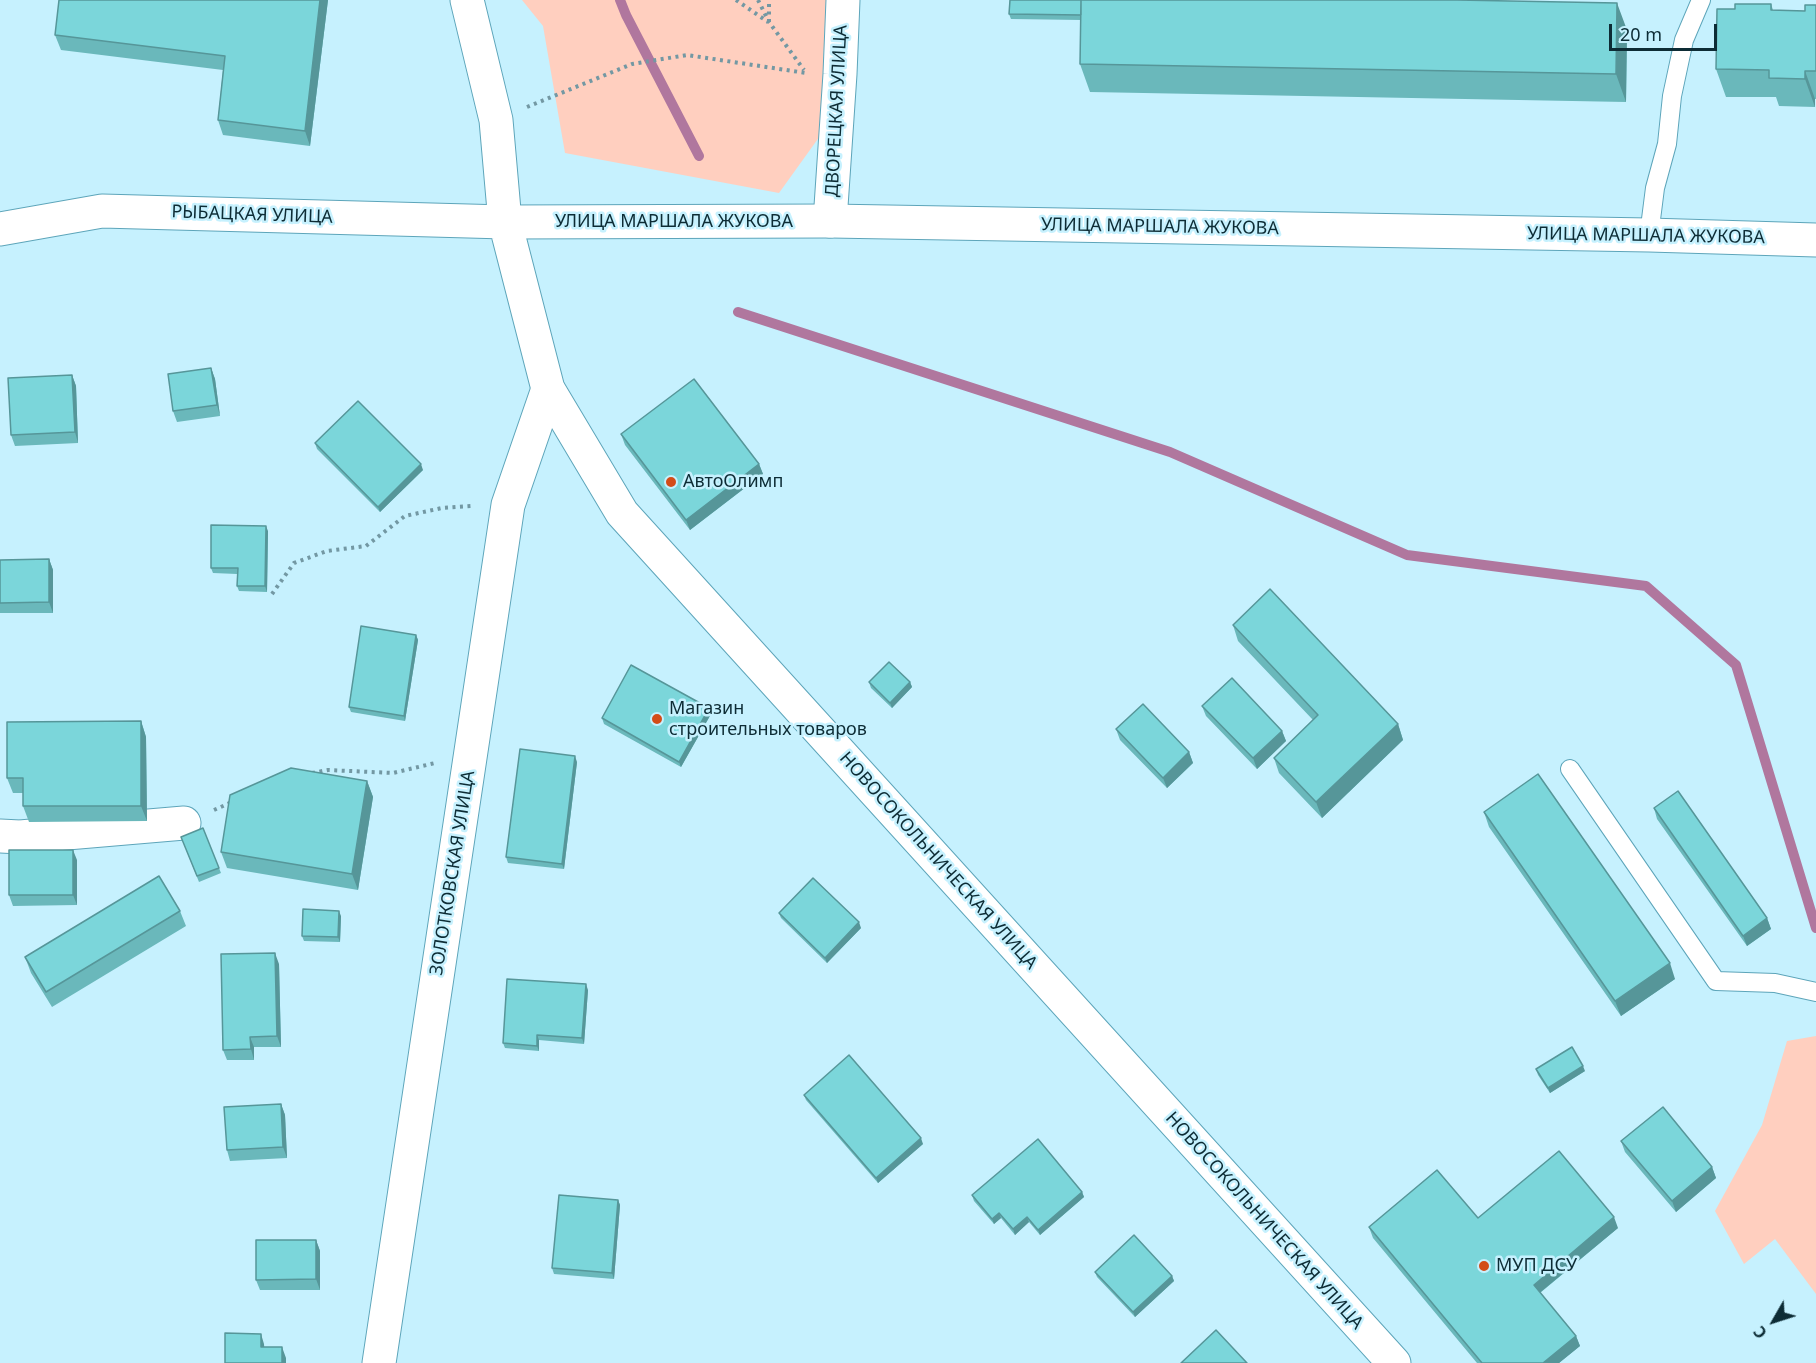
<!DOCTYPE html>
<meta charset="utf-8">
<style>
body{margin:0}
#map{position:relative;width:1816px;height:1363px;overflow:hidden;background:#c6f1fe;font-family:"Noto Sans",sans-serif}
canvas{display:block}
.north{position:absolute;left:1744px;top:1291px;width:60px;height:60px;-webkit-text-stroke:4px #c6f1fe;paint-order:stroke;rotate:231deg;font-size:16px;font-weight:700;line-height:24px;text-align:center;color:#0d2c35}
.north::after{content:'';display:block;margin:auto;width:21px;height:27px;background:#0d2c35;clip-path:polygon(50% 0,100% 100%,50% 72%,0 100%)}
.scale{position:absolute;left:1609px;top:24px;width:108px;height:27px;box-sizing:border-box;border:3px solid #0d2c35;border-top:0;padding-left:8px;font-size:18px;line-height:21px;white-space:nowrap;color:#0d2c35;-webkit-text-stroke:4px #c6f1fe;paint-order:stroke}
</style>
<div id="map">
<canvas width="1816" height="1363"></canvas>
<div class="north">С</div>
<div class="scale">20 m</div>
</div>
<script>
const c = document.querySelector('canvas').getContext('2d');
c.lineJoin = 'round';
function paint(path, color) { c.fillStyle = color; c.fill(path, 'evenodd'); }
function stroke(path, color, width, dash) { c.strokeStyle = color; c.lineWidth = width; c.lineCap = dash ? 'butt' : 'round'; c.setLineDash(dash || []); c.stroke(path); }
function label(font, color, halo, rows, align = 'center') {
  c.font = font + ' "Noto Sans",sans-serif'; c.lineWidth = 5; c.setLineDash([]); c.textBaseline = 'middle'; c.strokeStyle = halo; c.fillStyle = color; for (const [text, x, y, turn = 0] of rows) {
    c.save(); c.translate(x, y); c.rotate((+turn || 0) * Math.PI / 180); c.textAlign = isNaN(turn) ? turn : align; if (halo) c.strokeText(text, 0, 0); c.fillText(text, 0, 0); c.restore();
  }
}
paint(new Path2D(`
 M 522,0 L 826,0 L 820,136 L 779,193 L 565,153 L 543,26 Z
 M 1816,1036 L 1816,1294 L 1775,1239 L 1744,1264 L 1715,1211 L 1762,1125 L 1787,1041 Z`), '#ffcfbf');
stroke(new Path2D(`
 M 620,0 L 626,15 L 699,156
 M 738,312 L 1170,452 L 1407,555 L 1646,586 L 1736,665 L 1816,928`), '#b0779e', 10);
const service = new Path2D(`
 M 1649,235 L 1655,188 L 1667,144 L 1672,96 L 1684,40 L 1701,0
 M 1570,769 L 1716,981 L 1775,983 L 1816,992`);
const minor = new Path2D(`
 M 830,221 L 840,74 L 843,0
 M 0,836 L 20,837 L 184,823
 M 379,1363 L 508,505 L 548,389`);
const tertiary = new Path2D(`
 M 467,0 L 496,120 L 505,222 L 830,221 L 1649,235 L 1816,240`);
const secondary = new Path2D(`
 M 0,229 L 102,211 L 505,222 L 548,389 L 622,513 L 1394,1363`);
stroke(service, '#5da5ba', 20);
stroke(minor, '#5da5ba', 35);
stroke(tertiary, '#5da5ba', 35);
stroke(secondary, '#5da5ba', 35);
stroke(new Path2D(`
 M 736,0 L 768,22
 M 758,0 L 769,22 L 804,70
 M 769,22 L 769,0
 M 527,107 L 632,64 L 687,55 L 806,73
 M 272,594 L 294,563 L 327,551 L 366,546 L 405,516 L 442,508 L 472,506
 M 312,773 L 328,770 L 393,773 L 435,763
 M 214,810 L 232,802`), '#7398a3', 4, [3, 4.5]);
stroke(service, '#fff', 18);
stroke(minor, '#fff', 33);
stroke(tertiary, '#fff', 33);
stroke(secondary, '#fff', 33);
paint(new Path2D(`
 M 328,0 L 310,146 L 223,135 L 218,120 L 223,70 L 61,50 L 55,35 Z
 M 1010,0 L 1627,30 L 1626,102 L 1090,92 L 1080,64 L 1081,20 L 1011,19 L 1009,14 Z
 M 1771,4 L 1773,10 L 1805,11 L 1816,5 L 1816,99 L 1815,99 L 1815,107 L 1779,106 L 1776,97 L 1726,97 L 1716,69 L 1735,9 Z
 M 211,368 L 215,379 L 220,416 L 177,422 L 173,411 Z
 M 72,375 L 76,386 L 78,443 L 15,446 L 11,435 Z
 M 621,434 L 759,464 L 763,474 L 690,530 L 625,445 Z
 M 315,443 L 423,470 L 380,512 L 317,449 Z
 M 268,531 L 267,592 L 239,591 L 237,586 L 237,574 L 213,573 L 211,568 Z
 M 49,559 L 53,570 L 53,613 L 0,613 L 0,560 Z
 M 1233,625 L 1398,724 L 1403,740 L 1322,818 L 1279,773 L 1274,758 L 1313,720 L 1238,641 Z
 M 416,635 L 418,640 L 405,721 L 351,712 L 349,707 Z
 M 869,682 L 910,682 L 912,687 L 892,708 L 871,688 Z
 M 1202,706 L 1282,731 L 1286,741 L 1257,769 L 1206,716 Z
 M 709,708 L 711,714 L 681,767 L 604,724 L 602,718 Z
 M 141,721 L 146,737 L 147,821 L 29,822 L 23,806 L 23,793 L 13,793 L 7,778 Z
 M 1116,729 L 1189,752 L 1193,763 L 1167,788 L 1120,740 Z
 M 577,762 L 564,869 L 508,863 L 506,857 Z
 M 367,781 L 373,797 L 358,890 L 227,868 L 221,852 Z
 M 1654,808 L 1767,918 L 1771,929 L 1747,946 L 1657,819 Z
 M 1484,812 L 1675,979 L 1621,1016 L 1489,827 Z
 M 203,828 L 221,873 L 199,882 L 181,837 Z
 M 77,860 L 77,905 L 13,906 L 9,895 Z
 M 180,911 L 186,926 L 52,1007 L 31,973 L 25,957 Z
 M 779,913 L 861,928 L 827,963 L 781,918 Z
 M 341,916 L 340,942 L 304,941 L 302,936 Z
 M 279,964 L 281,1047 L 254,1047 L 254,1060 L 227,1060 L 223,1050 Z
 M 588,990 L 584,1044 L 539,1040 L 539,1051 L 505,1048 L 503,1043 Z
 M 1536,1069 L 1585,1071 L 1550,1093 L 1538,1075 Z
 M 804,1095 L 923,1144 L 878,1183 L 806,1100 Z
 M 281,1104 L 285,1115 L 287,1158 L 230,1161 L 227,1150 Z
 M 1621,1141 L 1712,1167 L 1716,1178 L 1676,1212 L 1625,1152 Z
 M 1082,1192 L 1084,1197 L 1040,1235 L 1029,1222 L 1015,1235 L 1001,1218 L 994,1224 L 974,1201 L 972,1195 Z
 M 618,1200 L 620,1205 L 614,1279 L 554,1274 L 552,1268 Z
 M 1369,1227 L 1618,1228 L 1540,1293 L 1576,1336 L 1580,1346 L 1559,1363 L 1477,1363 L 1373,1238 Z
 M 316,1240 L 320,1251 L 320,1290 L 260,1290 L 256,1280 Z
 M 1095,1272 L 1172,1276 L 1174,1281 L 1135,1317 L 1097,1277 Z`), '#6ab8bb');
paint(new Path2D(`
 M 320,0 L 328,0 L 310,146 L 305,131 Z
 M 1617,3 L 1627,30 L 1626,102 L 1616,74 Z
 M 1805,71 L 1815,99 L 1815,107 L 1805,79 Z
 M 211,368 L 215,379 L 220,416 L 217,405 Z
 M 72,375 L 76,386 L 78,443 L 75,432 Z
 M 421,464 L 423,470 L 380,512 L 378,507 Z
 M 759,464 L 763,474 L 690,530 L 686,520 Z
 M 266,526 L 268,531 L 267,592 L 265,586 Z
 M 49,559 L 53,570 L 53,613 L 49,602 Z
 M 416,635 L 418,640 L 405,721 L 404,716 Z
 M 910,682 L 912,687 L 892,708 L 890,703 Z
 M 709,708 L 711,714 L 681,767 L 679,762 Z
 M 141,721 L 146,737 L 147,821 L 141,806 Z
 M 1398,724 L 1403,740 L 1322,818 L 1316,802 Z
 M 1282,731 L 1286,741 L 1257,769 L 1253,758 Z
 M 1189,752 L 1193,763 L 1167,788 L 1163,778 Z
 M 575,756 L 577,762 L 564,869 L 562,864 Z
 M 367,781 L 373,797 L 358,890 L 352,874 Z
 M 73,850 L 77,860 L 77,905 L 73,895 Z
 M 339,911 L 341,916 L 340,942 L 338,937 Z
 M 1767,918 L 1771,929 L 1747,946 L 1743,936 Z
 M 859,922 L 861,928 L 827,963 L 825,958 Z
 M 275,953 L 279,964 L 281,1047 L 277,1036 Z
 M 1670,963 L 1675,979 L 1621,1016 L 1615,1001 Z
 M 586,984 L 588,990 L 584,1044 L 582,1038 Z
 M 537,1035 L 539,1040 L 539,1051 L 537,1046 Z
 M 250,1037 L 254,1047 L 254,1060 L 251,1049 Z
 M 1583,1066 L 1585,1071 L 1550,1093 L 1548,1088 Z
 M 281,1104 L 285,1115 L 287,1158 L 283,1147 Z
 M 921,1138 L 923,1144 L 878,1183 L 876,1178 Z
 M 1712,1167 L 1716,1178 L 1676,1212 L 1672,1201 Z
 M 1082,1192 L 1084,1197 L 1040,1235 L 1038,1230 Z
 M 618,1200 L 620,1205 L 614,1279 L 612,1273 Z
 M 999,1213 L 1001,1218 L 994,1224 L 992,1219 Z
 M 1027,1217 L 1029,1222 L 1015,1235 L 1013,1229 Z
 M 1614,1217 L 1618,1228 L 1537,1295 L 1534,1285 Z
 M 316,1240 L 320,1251 L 320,1290 L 316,1279 Z
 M 1172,1276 L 1174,1281 L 1135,1317 L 1133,1312 Z
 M 261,1334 L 264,1344 L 265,1358 L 261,1347 Z
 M 1576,1336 L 1580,1346 L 1559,1363 L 1543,1363 Z
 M 282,1347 L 286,1358 L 286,1363 L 282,1363 Z`), '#569699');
const building = new Path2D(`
 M 59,0 L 320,0 L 305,131 L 218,120 L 225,56 L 55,35 Z
 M 1010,0 L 1081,0 L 1081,15 L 1009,14 Z
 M 1081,0 L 1457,0 L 1617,3 L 1616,74 L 1080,64 Z
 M 1735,4 L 1771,4 L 1771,10 L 1805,11 L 1805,5 L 1816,5 L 1816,71 L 1805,71 L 1805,79 L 1769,78 L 1769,70 L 1716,69 L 1717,9 L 1735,9 Z
 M 211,368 L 217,405 L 173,411 L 168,374 Z
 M 72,375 L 75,432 L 11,435 L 8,378 Z
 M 694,379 L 759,464 L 686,520 L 621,434 Z
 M 358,401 L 421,464 L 378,507 L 315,443 Z
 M 211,525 L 266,526 L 265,586 L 237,586 L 238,568 L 211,568 Z
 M 49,559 L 49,602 L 0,603 L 0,560 Z
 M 1270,589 L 1398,724 L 1316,802 L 1274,758 L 1318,715 L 1233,625 Z
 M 361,626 L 416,635 L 404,716 L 349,707 Z
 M 889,662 L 910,682 L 890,703 L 869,682 Z
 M 631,665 L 709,708 L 679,762 L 602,718 Z
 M 1232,678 L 1282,731 L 1253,758 L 1202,706 Z
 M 1143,704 L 1189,752 L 1163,778 L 1116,729 Z
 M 141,721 L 141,806 L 23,806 L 23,778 L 7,778 L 7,722 Z
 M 520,749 L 575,756 L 562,864 L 506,857 Z
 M 291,768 L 367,781 L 352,874 L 221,852 L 230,795 Z
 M 1538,774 L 1670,963 L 1615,1001 L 1484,812 Z
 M 1678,791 L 1767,918 L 1743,936 L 1654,808 Z
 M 203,828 L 219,868 L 197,876 L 181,837 Z
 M 9,850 L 73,850 L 73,895 L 9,895 Z
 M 159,876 L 180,911 L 46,992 L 25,957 Z
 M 813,878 L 859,922 L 825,958 L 779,913 Z
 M 303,909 L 339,911 L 338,937 L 302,936 Z
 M 275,953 L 277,1036 L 250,1037 L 251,1049 L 223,1050 L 221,954 Z
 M 507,979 L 586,984 L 582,1038 L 537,1035 L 537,1046 L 503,1043 Z
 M 1572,1047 L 1583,1066 L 1548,1088 L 1536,1069 Z
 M 849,1055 L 921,1138 L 876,1178 L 804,1095 Z
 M 281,1104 L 283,1147 L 227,1150 L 224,1107 Z
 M 1663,1107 L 1712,1167 L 1672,1201 L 1621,1141 Z
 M 1038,1139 L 1082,1192 L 1038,1230 L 1027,1217 L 1013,1229 L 999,1213 L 992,1219 L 972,1195 Z
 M 1559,1151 L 1614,1217 L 1534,1285 L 1576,1336 L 1543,1363 L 1482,1363 L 1369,1227 L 1437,1170 L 1478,1218 Z
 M 559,1195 L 618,1200 L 612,1273 L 552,1268 Z
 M 1134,1235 L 1172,1276 L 1133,1312 L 1095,1272 Z
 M 256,1240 L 316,1240 L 316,1279 L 256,1280 Z
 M 1216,1330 L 1247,1363 L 1181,1363 Z
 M 225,1333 L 261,1334 L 261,1347 L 282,1347 L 282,1363 L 225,1363 Z`);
paint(building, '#7bd6da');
stroke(building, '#569699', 1.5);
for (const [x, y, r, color] of [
 [671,482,6,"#d34c18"],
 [657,719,6,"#d34c18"],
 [1484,1266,6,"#d34c18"]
]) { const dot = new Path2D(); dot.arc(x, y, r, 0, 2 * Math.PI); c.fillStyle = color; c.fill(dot); stroke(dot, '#c6f1fe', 2); }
label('18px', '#0d2c35', '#c6f1fe', [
 ["ДВОРЕЦКАЯ УЛИЦА",837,111,-87],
 ["РЫБАЦКАЯ УЛИЦА",252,215,2],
 ["УЛИЦА МАРШАЛА ЖУКОВА",674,222],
 ["УЛИЦА МАРШАЛА ЖУКОВА",1160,227,1],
 ["УЛИЦА МАРШАЛА ЖУКОВА",1646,236,1],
 ["НОВОСОКОЛЬНИЧЕСКАЯ УЛИЦА",938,861,48],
 ["ЗОЛОТКОВСКАЯ УЛИЦА",453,873,-81],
 ["НОВОСОКОЛЬНИЧЕСКАЯ УЛИЦА",1264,1221,48]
]);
label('18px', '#0d2c35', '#c6f1fe', [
 ["АвтоОлимп",683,482],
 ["Магазин",669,709],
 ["строительных товаров",669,730],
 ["МУП ДСУ",1496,1266]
], 'left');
</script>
